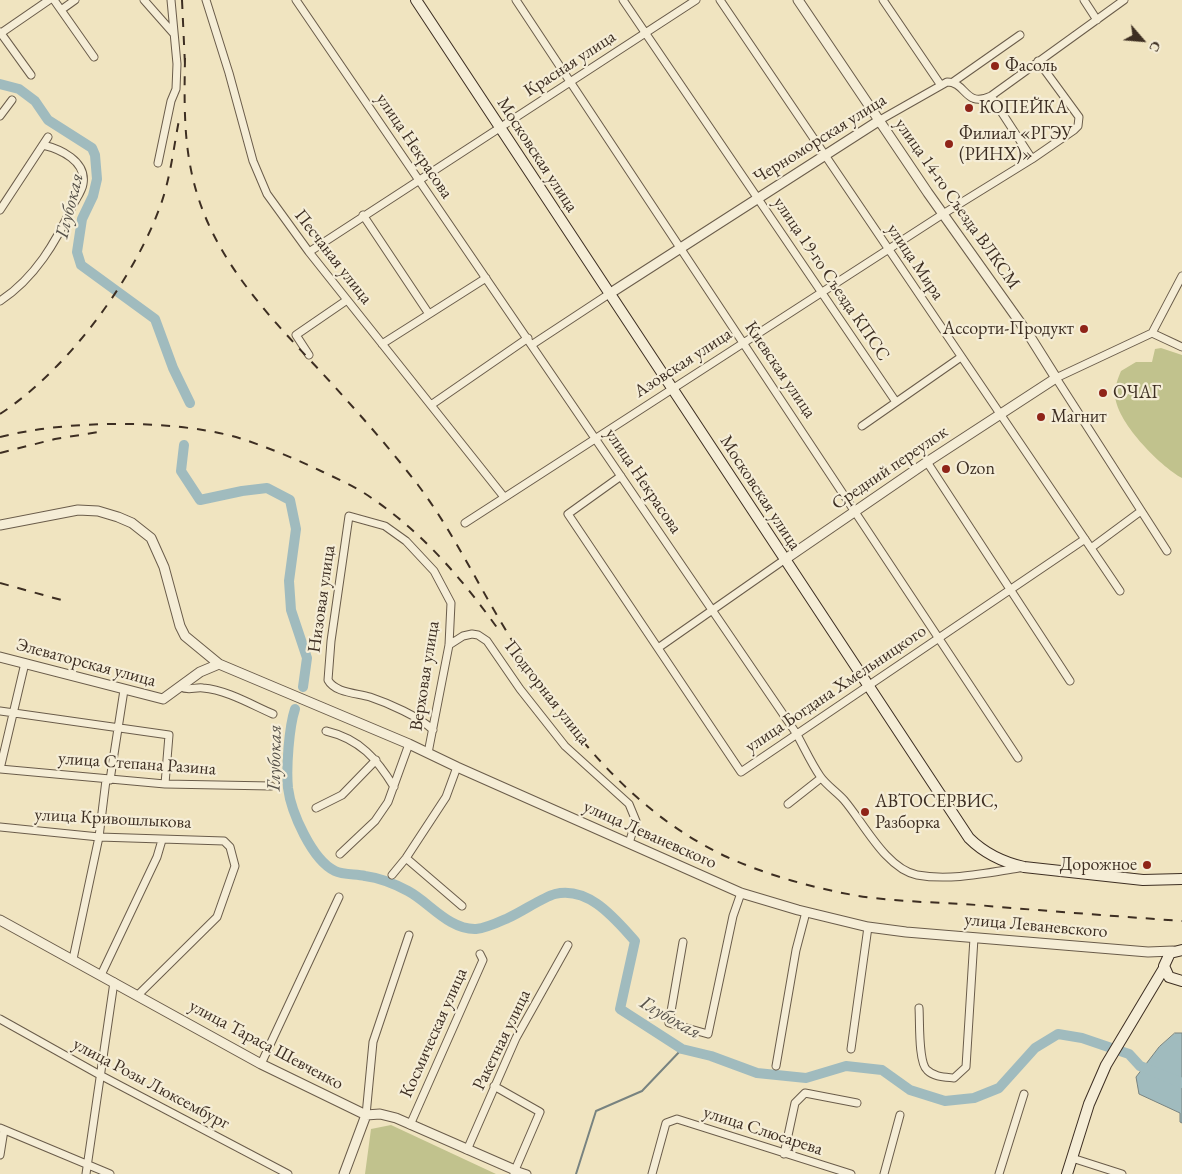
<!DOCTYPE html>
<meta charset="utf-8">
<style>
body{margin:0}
#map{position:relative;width:1182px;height:1174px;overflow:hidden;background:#f0e4c0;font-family:"EB Garamond",serif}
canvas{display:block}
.north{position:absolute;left:1117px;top:15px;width:50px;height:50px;-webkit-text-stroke:4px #f5edd6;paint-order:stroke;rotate:117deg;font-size:14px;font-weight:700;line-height:20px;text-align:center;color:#3d2e22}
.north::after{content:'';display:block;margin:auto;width:18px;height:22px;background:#3d2e22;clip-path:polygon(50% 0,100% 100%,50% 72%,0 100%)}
</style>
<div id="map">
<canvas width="1182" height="1174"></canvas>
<div class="north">С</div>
</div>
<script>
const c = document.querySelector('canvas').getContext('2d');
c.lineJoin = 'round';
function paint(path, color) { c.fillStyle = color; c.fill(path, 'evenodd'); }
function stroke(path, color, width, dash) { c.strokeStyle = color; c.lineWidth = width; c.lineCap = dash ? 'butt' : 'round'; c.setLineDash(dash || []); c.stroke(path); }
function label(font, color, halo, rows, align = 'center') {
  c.font = font + ' "EB Garamond",serif'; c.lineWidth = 4.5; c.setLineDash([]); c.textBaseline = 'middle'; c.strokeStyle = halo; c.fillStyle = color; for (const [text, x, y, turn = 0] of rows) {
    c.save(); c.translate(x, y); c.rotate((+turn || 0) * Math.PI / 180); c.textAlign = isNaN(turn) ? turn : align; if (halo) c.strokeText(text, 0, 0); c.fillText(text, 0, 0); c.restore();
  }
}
paint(new Path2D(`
 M 1161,348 L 1182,355 L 1182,478 C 1160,466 1115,421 1115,394 C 1115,386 1118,378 1121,371 L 1136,362 L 1152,362 L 1155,349 Z
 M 391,1125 L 496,1174 L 365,1174 L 371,1129 Z`), '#c1c28d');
const water = new Path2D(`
 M 1175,1033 L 1182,1033 L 1182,1123 L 1180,1122 L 1180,1113 L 1139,1094 L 1136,1077 L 1159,1047 Z`);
paint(water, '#a0bbbe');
stroke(water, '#788380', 1);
stroke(new Path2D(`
 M 576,1174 L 596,1111 L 642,1091 L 682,1049`), '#788380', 2);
stroke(new Path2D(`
 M 0,84 L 19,89 L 35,101 L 48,120 L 92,148 L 95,155 L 97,179 L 93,196 L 82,219 L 77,252 L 81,265 L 155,319 L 173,368 L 190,403
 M 184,445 L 181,471 L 200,500 L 242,491 L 267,488 L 290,500 L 296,529 L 289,581 L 291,610 L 307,658 L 303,687
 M 295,709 C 289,727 286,768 288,788 C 291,812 312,860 335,871 C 343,875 356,874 365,876 C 380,878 395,884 408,891 C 429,902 449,930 476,929 C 487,928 499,922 508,918 C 522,912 543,897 555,894 C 589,886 615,919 635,941 L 620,1009 L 682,1049 L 711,1056 L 757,1073 L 806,1078 L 846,1066 L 882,1070 L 910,1090 L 945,1101 L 974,1098 L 999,1088 L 1035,1048 L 1058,1034 L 1082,1038 L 1129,1054 L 1140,1066 L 1182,1083`), '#a0bbbe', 10);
const minor = new Path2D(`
 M 54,0 L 94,57
 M 144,0 L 174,34
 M 206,0 L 229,73 L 253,161 L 267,194 L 309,252 L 504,497
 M 296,0 L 796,733 C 804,747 811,763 820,776 C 826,785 837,792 844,800 C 863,822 886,869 917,875 C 950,881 986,873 1019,868
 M 516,0 L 1018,758
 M 623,0 L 896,402
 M 720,0 L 1120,591
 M 883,0 L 940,84
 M 1084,0 L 1097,20
 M 61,10 L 75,0
 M 0,32 L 31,75
 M 1,33 L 49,0
 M 953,82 L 1020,35
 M 991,96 L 1032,159
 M 0,116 L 12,100
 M 880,120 L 947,82 C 967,82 964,108 991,96 L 1124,0
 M 158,163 L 171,101 L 176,89 L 177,64 L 171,0
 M 0,210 L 48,137
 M 363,215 L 429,314
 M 309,252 L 696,0
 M 0,301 C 35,278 56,242 73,205 C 76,199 82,191 83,184 C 87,161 60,149 43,145
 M 1152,333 L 1056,378 L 1167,551
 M 1152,333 L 1182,276
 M 1152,333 L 1182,347
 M 382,344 L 486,278
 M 533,344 L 609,294
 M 309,355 L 296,335 L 347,300
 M 431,405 L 528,338
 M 862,426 L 961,357
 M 927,462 L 1070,681
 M 621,476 L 568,514 L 741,772 L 1085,539
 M 465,523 L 943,214 L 1032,159 L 1074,130 L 1078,126 L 1079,117 L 1038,61
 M 1091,548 L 1141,511
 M 449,645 L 463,636 L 472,634 L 478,635 L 487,641 L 520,689 L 565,746 L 629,804 L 636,821 L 629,843
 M 658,648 L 784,560
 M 181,687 C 188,691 195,687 203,688 C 227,690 252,705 273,714
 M 0,711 L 169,735 L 165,784
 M 326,731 C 360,739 377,759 394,787
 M 428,753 L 449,645 L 451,603 L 434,571 L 406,541 L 385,526 L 349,516 L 331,641 L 328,680 C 335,693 357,693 370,697 C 388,703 420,717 433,730
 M 0,769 L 165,784 L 271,786
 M 0,769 L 25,663
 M 110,780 L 124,690
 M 788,804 L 821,778
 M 316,808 L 342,795 L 376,760
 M 0,827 L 99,837 L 224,841 L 230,847 L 235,866 L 217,917 L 138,995
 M 340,854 L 375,821 L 388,802 L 409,744
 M 406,858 L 462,906
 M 392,875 L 406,858 L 446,797 L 457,767
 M 683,942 L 669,1023 L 708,1034 L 733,916 L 741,893
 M 73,959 L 99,837 L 106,780
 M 101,975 L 157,857 L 162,840
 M 919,1008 C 920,1021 918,1062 927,1070 C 934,1077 945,1077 954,1078 L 966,1067 L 974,938
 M 0,1019 L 100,1075 L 288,1174
 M 851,1049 L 868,927
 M 261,1064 L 339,897
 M 776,1066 L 796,950 L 806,912
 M 494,1086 L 540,1112 L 515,1170 L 527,1174
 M 366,1115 L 373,1042 L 409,935
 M 410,1125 L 483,960 L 480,954
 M 0,1128 L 110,1174
 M 467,1150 L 516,1038 L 568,945
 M 784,1154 L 795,1103 L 805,1093 L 857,1103
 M 0,1155 L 4,1130
 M 1072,1158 L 1122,1174
 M 86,1174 L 114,982
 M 652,1174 L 666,1123 L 677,1119 L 851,1174
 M 884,1174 L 900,1115
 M 999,1174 L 1024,1094`);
const tertiary = new Path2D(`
 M 609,294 L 880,120
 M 0,525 L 78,510 L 98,511 L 118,517 L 132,523 L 151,538 L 164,567 L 180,626 L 185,636 L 219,664 L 409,744 L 457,767 L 741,893 L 798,910 L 868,927 L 906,932 L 1148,952 L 1173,951
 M 784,560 L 927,462 L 1056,378 L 1029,335 L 928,193 L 798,0
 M 0,657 L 163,699 L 200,672 L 219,664
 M 0,920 L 261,1064 L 366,1115 L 380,1114 L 396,1118 L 515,1170 L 515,1174
 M 344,1174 L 366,1115`);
const secondary = new Path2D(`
 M 416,0 L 969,838 C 985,854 1002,862 1024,867 L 1143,880 L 1182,879
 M 1182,950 L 1170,953 L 1164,966 L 1169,977 L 1182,981
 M 1067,1174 L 1089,1104 L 1106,1065 L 1164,968`);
stroke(minor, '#6a5c4a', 9);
stroke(tertiary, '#6a5c4a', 11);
stroke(secondary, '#3d2e22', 12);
stroke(minor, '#f5edd6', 7);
stroke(tertiary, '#f5edd6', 9);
stroke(secondary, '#f5edd6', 10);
stroke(new Path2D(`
 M 182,0 L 185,65
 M 185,58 C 184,117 183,167 208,223 C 234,281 280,328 323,374 C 356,410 388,446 418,485 C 445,521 465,559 487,598 C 545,700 617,806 727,857 C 767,875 810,887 853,895 C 893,902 936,902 977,905 C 1046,911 1114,916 1182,921
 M 0,414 C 67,370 134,280 161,204 C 171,176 174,144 180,115
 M 0,437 C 67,420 170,419 236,437 C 265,446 296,459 323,472 C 340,480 358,488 373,499 C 424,534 463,580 498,629
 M 0,453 L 55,439 L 105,431
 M 0,583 L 65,601`), '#3d2e22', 2, [9, 9]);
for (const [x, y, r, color] of [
 [995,66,5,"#8f2418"],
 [969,108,5,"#8f2418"],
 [949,144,5,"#8f2418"],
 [1084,329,5,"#8f2418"],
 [1103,393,5,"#8f2418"],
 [1041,417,5,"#8f2418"],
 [946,469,5,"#8f2418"],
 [865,812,5,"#8f2418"],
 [1147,865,5,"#8f2418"]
]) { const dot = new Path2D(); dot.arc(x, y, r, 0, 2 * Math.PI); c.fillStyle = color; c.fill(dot); stroke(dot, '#f5edd6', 2); }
label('18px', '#3d2e22', '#f5edd6', [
 ["Красная улица",570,64,-33],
 ["Черноморская улица",820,139,-32],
 ["улица Некрасова",414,146,56],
 ["Московская улица",537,155,57],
 ["улица 14-го Съезда ВЛКСМ",957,204,55],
 ["Песчаная улица",333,257,52],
 ["улица Мира",915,262,56],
 ["улица 19-го Съезда КПСС",831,279,56],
 ["Азовская улица",683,363,-33],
 ["Киевская улица",780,370,56],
 ["Средний переулок",890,468,-34],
 ["улица Некрасова",643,481,56],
 ["Московская улица",760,493,57],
 ["Низовая улица",322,599,-82],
 ["Элеваторская улица",86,663,15],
 ["Верховая улица",425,676,-81],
 ["улица Богдана Хмельницкого",836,689,-34],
 ["Подгорная улица",547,693,52],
 ["улица Степана Разина",137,764,4],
 ["улица Кривошлыкова",113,819,3],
 ["улица Леваневского",650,835,24],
 ["улица Леваневского",1036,926,5],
 ["Космическая улица",434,1033,-66],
 ["Ракетная улица",502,1040,-64],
 ["улица Тараса Шевченко",266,1045,28],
 ["улица Розы Люксембург",151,1084,28],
 ["улица Слюсарева",763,1131,18]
]);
label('18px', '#3d2e22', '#f5edd6', [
 ["Фасоль",1005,66],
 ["КОПЕЙКА",979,108],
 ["Филиал «РГЭУ",959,134],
 ["(РИНХ)»",959,155],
 ["Ассорти-Продукт",1074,329,"right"],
 ["ОЧАГ",1113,393],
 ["Магнит",1051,417],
 ["Ozon",956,469],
 ["АВТОСЕРВИС,",875,802],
 ["Разборка",875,823],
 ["Дорожное",1137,865,"right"]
], 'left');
label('italic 19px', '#565149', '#f5edd6', [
 ["Глубокая",70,206,-76],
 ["Глубокая",275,758,-89],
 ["Глубокая",670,1018,30]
]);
</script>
